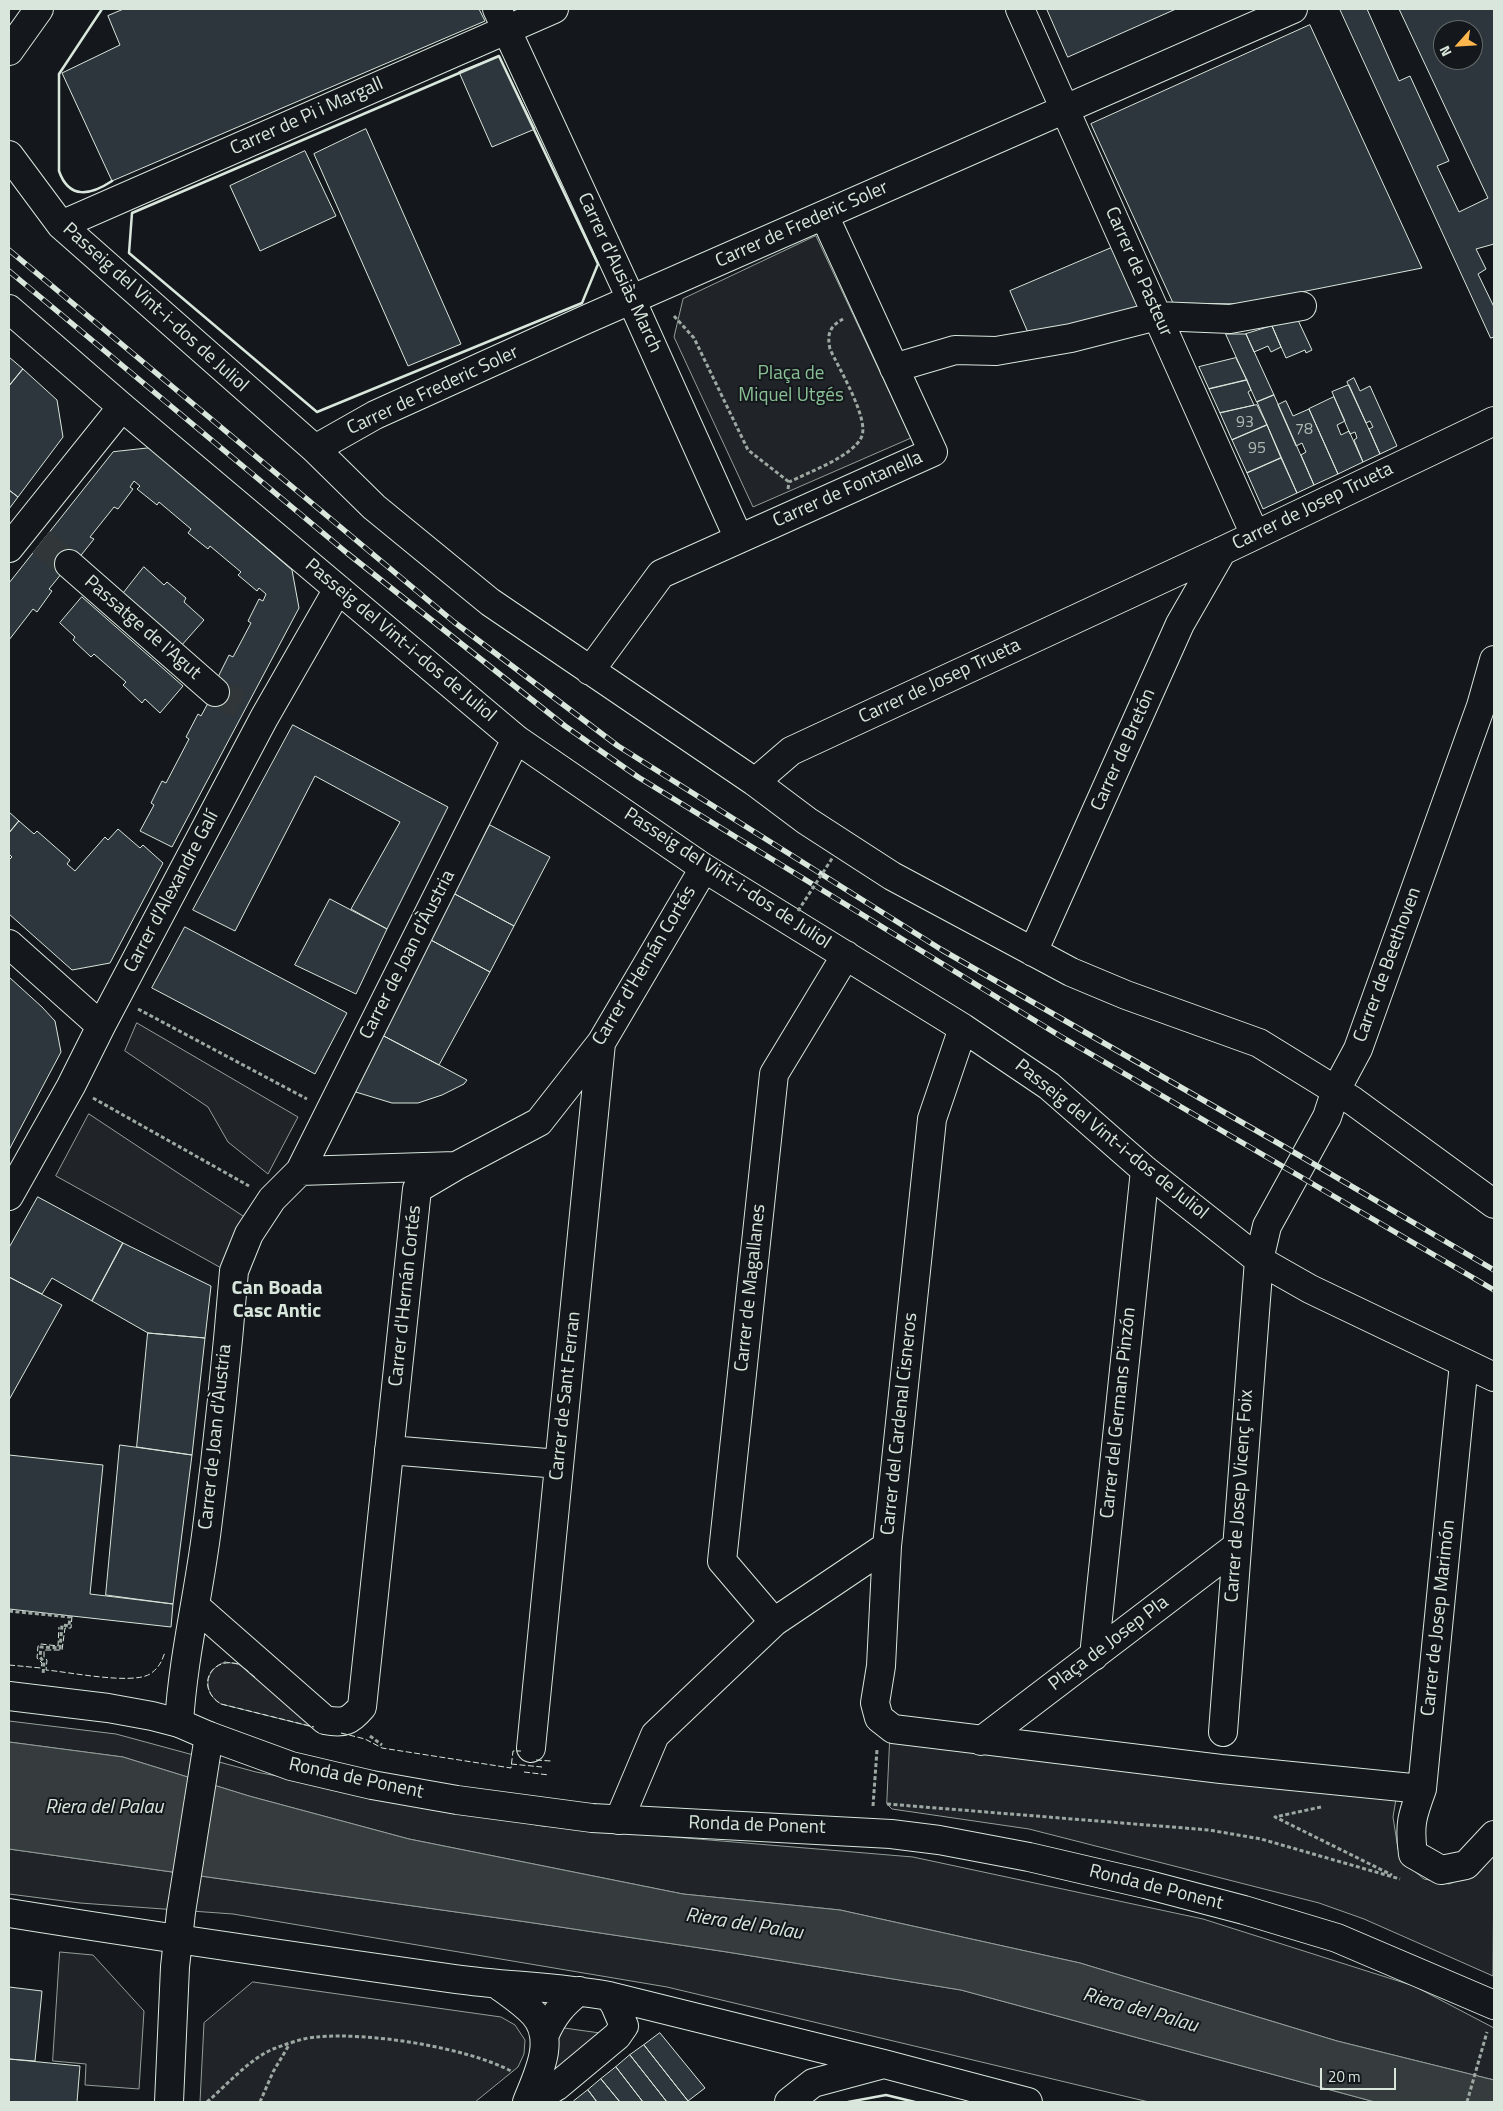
<!DOCTYPE html>
<meta charset="utf-8">
<style>
body{margin:0}
#map{position:relative;width:1503px;height:2111px;overflow:hidden;background:#14181c;font-family:"Titillium Web",sans-serif}
canvas{display:block}
.frame{position:absolute;inset:0;border:10px solid #d8e6dc;pointer-events:none}
.north{position:absolute;left:1433px;top:20px;width:50px;height:50px;box-sizing:border-box;background:#14181c;border:1px solid #626a69;border-radius:50%;rotate:244deg;font-size:14px;font-weight:700;line-height:20px;text-align:center;color:#d8e6dc}
.north::after{content:'';display:block;margin:auto;width:18px;height:22px;background:#ffb74d;clip-path:polygon(50% 0,100% 100%,50% 72%,0 100%)}
.scale{position:absolute;left:1320px;top:2068px;width:76px;height:22px;box-sizing:border-box;border:2px solid #d8e6dc;border-top:0;padding-left:6px;font-size:15px;line-height:18px;white-space:nowrap;color:#d8e6dc;-webkit-text-stroke:4px #14181c;paint-order:stroke}
</style>
<div id="map">
<canvas width="1503" height="2111"></canvas>
<div class="frame"></div>
<div class="north">N</div>
<div class="scale">20 m</div>
</div>
<script>
const c = document.querySelector('canvas').getContext('2d');
c.lineJoin = 'round';
function paint(path, color) { c.fillStyle = color; c.fill(path, 'evenodd'); }
function stroke(path, color, width, dash) { c.strokeStyle = color; c.lineWidth = width; c.lineCap = dash ? 'butt' : 'round'; c.setLineDash(dash || []); c.stroke(path); }
function label(font, color, halo, rows, align = 'center') {
  c.font = font + ' "Titillium Web",sans-serif'; c.lineWidth = 4; c.setLineDash([]); c.textBaseline = 'middle'; c.strokeStyle = halo; c.fillStyle = color; for (const [text, x, y, turn = 0] of rows) {
    c.save(); c.translate(x, y); c.rotate((+turn || 0) * Math.PI / 180); c.textAlign = isNaN(turn) ? turn : align; if (halo) c.strokeText(text, 0, 0); c.fillText(text, 0, 0); c.restore();
  }
}
const green = new Path2D(`
 M 816,236 L 911,438 L 753,507 L 674,337 L 683,299 Z
 M 137,1023 L 298,1117 L 268,1174 L 228,1142 L 208,1107 L 125,1051 Z
 M 89,1114 L 246,1218 L 223,1269 L 56,1176 Z
 M 225,1662 L 238,1664 L 244,1668 L 317,1728 L 221,1704 C 202,1693 204,1669 225,1662 Z
 M 9,1721 L 116,1734 L 256,1772 L 542,1826 L 913,1857 L 1203,1919 L 1414,1986 L 1494,2028 L 1494,2080 L 1337,2041 L 1080,1963 L 840,1910 L 683,1894 L 409,1839 L 249,1796 L 123,1757 L 9,1742 Z
 M 890,1741 L 1397,1793 L 1393,1817 L 1398,1849 L 1407,1865 L 1424,1879 L 1449,1884 L 1471,1875 L 1494,1851 L 1493,1976 L 1364,1919 L 1319,1903 L 1029,1829 L 892,1809 L 887,1804 Z
 M 9,1849 L 527,1922 L 727,1952 L 961,1990 L 1375,2102 L 1149,2102 L 667,1987 L 233,1914 L 80,1903 L 9,1894 Z
 M 60,1952 L 93,1955 L 144,2011 L 139,2089 L 85,2085 L 86,2064 L 53,2061 Z
 M 253,1982 L 501,2017 L 515,2025 L 525,2040 L 524,2054 L 518,2067 L 475,2102 L 200,2102 L 204,2023 Z
 M 557,2027 L 600,2033 L 559,2075 L 550,2069 Z`);
paint(green, '#202428');
stroke(green, '#939e99', 1);
const water = new Path2D(`
 M 9,1742 L 123,1757 L 249,1796 L 409,1839 L 683,1894 L 840,1910 L 1080,1963 L 1337,2041 L 1494,2080 L 1494,2102 L 1375,2102 L 961,1990 L 727,1952 L 527,1922 L 9,1849 Z`);
paint(water, '#363b3e');
stroke(water, '#939e99', 1);
const building = new Path2D(`
 M 124,9 L 479,9 L 485,21 L 112,181 L 62,73 L 120,45 L 108,16 Z
 M 1047,9 L 1176,9 L 1068,57 Z
 M 1340,9 L 1367,9 L 1399,81 L 1410,76 L 1449,161 L 1437,166 L 1459,212 L 1488,198 L 1399,9 L 1494,9 L 1494,244 L 1476,249 L 1486,269 L 1478,274 L 1494,307 L 1494,337 L 1491,338 ZM 1443,30 L 1473,30 L 1473,60 L 1443,60 Z
 M 1310,25 L 1422,268 L 1241,304 L 1173,303 L 1091,124 Z
 M 499,56 L 535,129 L 492,147 L 459,72 Z
 M 366,129 L 461,344 L 408,366 L 314,154 Z
 M 305,151 L 336,216 L 260,251 L 230,186 Z
 M 1116,246 L 1142,308 L 1029,335 L 1010,291 Z
 M 1297,318 L 1312,350 L 1306,353 L 1305,350 L 1286,358 L 1272,326 Z
 M 1272,326 L 1281,347 L 1271,352 L 1268,346 L 1254,352 L 1246,334 Z
 M 1226,334 L 1246,334 L 1274,395 L 1257,402 Z
 M 9,357 L 23,369 L 9,386 Z
 M 1236,358 L 1247,380 L 1209,389 L 1199,367 Z
 M 23,369 L 57,400 L 63,437 L 18,497 L 9,490 L 9,386 Z
 M 1354,378 L 1360,391 L 1370,386 L 1397,446 L 1380,454 L 1369,429 L 1373,427 L 1370,421 L 1366,423 L 1347,382 Z
 M 1247,380 L 1251,390 L 1248,392 L 1254,405 L 1220,413 L 1209,389 Z
 M 1349,385 L 1380,454 L 1363,462 L 1354,440 L 1357,438 L 1355,432 L 1350,434 L 1332,392 Z
 M 1274,395 L 1314,485 L 1297,493 L 1257,402 Z
 M 1334,397 L 1345,421 L 1337,425 L 1341,435 L 1349,431 L 1363,462 L 1338,474 L 1309,409 Z
 M 1286,401 L 1293,416 L 1309,409 L 1338,474 L 1314,485 L 1301,455 L 1306,452 L 1302,443 L 1296,446 L 1278,405 Z
 M 1257,405 L 1267,425 L 1232,440 L 1220,413 Z
 M 1267,425 L 1281,458 L 1247,473 L 1232,440 Z
 M 150,448 L 292,570 L 299,608 L 172,847 L 140,831 L 154,805 L 151,803 L 162,781 L 166,783 L 189,739 L 186,737 L 198,714 L 201,716 L 221,679 L 218,677 L 229,655 L 233,657 L 251,623 L 248,621 L 259,599 L 263,601 L 266,594 L 259,588 L 257,591 L 238,575 L 241,572 L 210,546 L 208,549 L 188,533 L 191,529 L 159,502 L 157,505 L 137,489 L 140,486 L 134,481 L 130,487 L 133,489 L 118,509 L 114,507 L 90,537 L 94,539 L 78,559 L 75,557 L 49,589 L 52,591 L 37,612 L 33,609 L 9,640 L 9,583 L 113,452 Z
 M 1281,458 L 1297,493 L 1263,509 L 1247,473 Z
 M 9,490 L 18,497 L 9,509 Z
 M 144,567 L 164,585 L 167,582 L 186,598 L 184,602 L 204,620 L 181,646 L 122,595 Z
 M 82,597 L 183,686 L 160,713 L 145,699 L 142,703 L 123,685 L 126,682 L 94,654 L 91,657 L 73,640 L 75,637 L 60,623 Z
 M 293,725 L 448,807 L 387,929 L 351,909 L 400,822 L 315,776 L 235,931 L 193,910 Z
 M 9,812 L 19,821 L 9,833 Z
 M 19,821 L 34,834 L 37,831 L 70,860 L 67,864 L 75,871 L 105,837 L 108,840 L 118,829 L 140,848 L 143,845 L 163,863 L 110,963 L 72,970 L 9,914 L 9,860 L 12,857 L 9,854 L 9,833 Z
 M 490,825 L 550,857 L 514,926 L 453,893 Z
 M 453,893 L 514,926 L 490,972 L 429,939 Z
 M 330,899 L 387,929 L 356,994 L 295,965 Z
 M 185,927 L 347,1013 L 315,1074 L 152,988 Z
 M 429,939 L 490,972 L 439,1065 L 378,1033 Z
 M 9,977 L 42,1007 L 55,1021 L 61,1052 L 9,1150 Z
 M 378,1033 L 439,1065 L 467,1080 L 464,1084 L 442,1095 L 418,1103 L 392,1103 L 349,1090 Z
 M 38,1197 L 123,1243 L 92,1301 L 52,1278 L 42,1294 L 9,1277 L 9,1248 Z
 M 123,1243 L 211,1286 L 205,1338 L 148,1333 L 92,1301 Z
 M 9,1277 L 62,1305 L 9,1400 Z
 M 148,1333 L 205,1338 L 192,1455 L 137,1447 Z
 M 120,1445 L 192,1455 L 173,1604 L 106,1595 Z
 M 9,1455 L 103,1465 L 90,1594 L 173,1604 L 171,1627 L 9,1609 Z
 M 9,1987 L 42,1991 L 35,2061 L 9,2059 Z
 M 660,2033 L 705,2088 L 688,2101 L 644,2045 Z
 M 644,2045 L 688,2101 L 690,2102 L 667,2102 L 630,2055 Z
 M 630,2055 L 667,2102 L 643,2102 L 616,2067 Z
 M 9,2059 L 80,2066 L 77,2102 L 9,2102 Z
 M 616,2067 L 643,2102 L 620,2102 L 601,2079 Z
 M 601,2079 L 620,2102 L 597,2102 L 588,2090 Z
 M 588,2090 L 597,2102 L 575,2102 L 574,2101 Z`);
paint(building, '#2c363c');
stroke(building, '#d8e6dc', 1);
stroke(new Path2D(`
 M 41,542 L 69,564
 M 215,692 L 246,707`), '#313739', 28, [28, 14]);
const minor = new Path2D(`
 M 497,9 L 631,299 L 739,539
 M 1020,9 L 1255,535
 M 9,51 L 39,9
 M 9,155 L 61,225 L 315,449 L 374,507 L 490,602 L 755,782 L 807,821 L 892,876 L 1071,972 L 1126,995 L 1259,1043 L 1353,1101 L 1494,1204
 M 61,225 L 554,9
 M 9,309 L 122,407 L 516,739 L 704,868 L 963,1028 L 1049,1086 L 1145,1170 L 1259,1260 L 1310,1289 L 1494,1377
 M 894,368 L 955,350 L 996,351 L 1071,338 L 1157,316 L 1230,319 L 1302,306
 M 315,449 L 375,415 L 587,319 L 1293,9
 M 9,548 L 122,407
 M 69,564 L 215,692
 M 590,671 L 661,574 L 933,452 L 824,215
 M 755,782 L 791,751 L 1222,551 L 1494,421
 M 9,944 L 101,1026
 M 1033,952 L 1180,624 L 1222,551
 M 963,1028 L 932,1119 L 887,1546 L 881,1666 L 875,1703 L 879,1718 L 893,1729 L 1221,1769 L 1422,1789
 M 300,1171 L 455,1166
 M 9,1196 L 71,1086 L 101,1026 L 264,718 L 338,589
 M 1464,1363 L 1422,1789 C 1412,1816 1409,1825 1413,1854 L 1441,1870 L 1466,1865 L 1494,1835
 M 389,1450 L 559,1464
 M 195,1606 L 325,1720 C 344,1724 350,1721 362,1707 L 417,1189 L 456,1166 L 539,1122 L 601,1043 L 704,868
 M 774,1622 L 722,1561 L 774,1074 L 846,955
 M 1094,1656 L 1145,1170
 M 179,1723 C 183,1657 199,1593 207,1528 C 218,1443 227,1356 234,1271 L 249,1234 L 272,1199 L 300,1171 L 516,739
 M 1223,1732 L 1259,1260 L 1267,1226 L 1327,1117 L 1336,1090 L 1358,1049 L 1481,706 L 1494,660
 M 981,1741 L 1236,1547
 M 531,1748 L 601,1043
 M 619,1820 L 655,1735 L 774,1622 L 887,1546
 M 9,1913 C 157,1937 306,1958 455,1979 C 506,1986 558,1987 609,1996 L 884,2064 L 1028,2102
 M 498,1985 C 510,1994 524,2003 534,2014 C 557,2040 537,2076 527,2102
 M 545,2034 C 554,2014 562,2005 579,1991
 M 169,2102 L 175,1967 L 181,1912 L 209,1736
 M 530,2102 L 557,2086 L 617,2036 L 624,2026 L 615,2005 L 609,1996
 M 789,2102 L 813,2083 L 880,2065`);
const major = new Path2D(`
 M 9,1696 L 108,1708 L 152,1716 L 179,1723 L 209,1736 L 291,1766 L 372,1785 L 457,1800 L 592,1818 L 891,1834 L 939,1840 L 1029,1857 L 1145,1884 L 1244,1910 L 1337,1938 L 1494,2005`);
stroke(minor, '#d8e6dc', 30);
stroke(major, '#d8e6dc', 30);
stroke(new Path2D(`
 M 674,316 L 694,338 L 748,450 L 789,482
 M 788,489 L 789,482 C 809,472 851,457 861,438 C 871,421 838,367 830,349 C 827,334 829,327 843,319
 M 138,1009 L 307,1099
 M 93,1098 L 249,1186
 M 9,1611 L 70,1617 L 69,1626 L 62,1625 L 60,1648 L 41,1647 L 40,1657 L 44,1662 L 43,1675
 M 370,1736 L 382,1745
 M 887,1804 L 1209,1830 L 1261,1839 L 1400,1879
 M 873,1806 L 877,1750
 M 1321,1807 L 1275,1817 L 1392,1875
 M 207,2102 C 227,2085 248,2060 273,2049 C 284,2045 305,2037 317,2037 C 368,2032 465,2047 511,2071
 M 260,2102 L 273,2072 L 289,2045
 M 1467,2102 L 1487,2032`), '#9da8a2', 3, [4, 2.5]);
stroke(minor, '#14181c', 28);
stroke(major, '#14181c', 28);
const rail = new Path2D(`
 M 9,250 L 454,622 L 618,746 L 942,950 L 1290,1150 L 1494,1270
 M 9,271 L 347,553 L 565,726 L 638,777 L 1060,1036 L 1494,1290`);
stroke(rail, '#d8e6dc', 5.5);
stroke(rail, '#14181c', 4, [11]);
stroke(new Path2D(`
 M 798,911 L 833,857`), '#9da8a2', 3, [4, 2.5]);
stroke(new Path2D(`
 M 72,1616 L 71,1628 L 65,1628 L 62,1650 L 44,1650 L 44,1657 L 47,1660 L 46,1670 C 69,1672 132,1685 150,1674 C 159,1668 162,1661 165,1652
 M 238,1664 C 210,1656 195,1688 221,1704 L 314,1727
 M 9,1665 L 41,1668 L 42,1663 L 37,1658 L 38,1646 L 41,1644 L 58,1646 L 59,1627
 M 244,1668 L 257,1679
 M 341,1733 L 365,1739 L 382,1748 L 511,1768 L 513,1751 L 521,1751
 M 536,1760 L 551,1761
 M 511,1764 L 542,1767
 M 524,1772 L 549,1775`), '#d8e6dc', 1, [6, 2.5]);
stroke(new Path2D(`
 M 102,9 L 59,74 L 59,171 C 69,200 91,195 112,181
 M 499,56 L 598,264 L 582,303 L 317,412 L 129,253 L 132,213 Z
 M 848,2102 L 886,2095 L 915,2102`), '#d8e6dc', 2.5);
label('16px', '#adbab4', null, [
 ["93",1245,423],
 ["78",1304,430],
 ["95",1257,449]
]);
label('19px', '#d8e6dc', '#14181c', [
 ["Carrer de Pi i Margall",307,117,-24],
 ["Carrer de Frederic Soler",802,225,-24],
 ["Carrer de Pasteur",1138,272,66],
 ["Carrer d'Ausiàs March",619,273,65],
 ["Passeig del Vint-i-dos de Juliol",155,308,42],
 ["Carrer de Frederic Soler",433,391,-25],
 ["Carrer de Fontanella",848,490,-24],
 ["Carrer de Josep Trueta",1313,507,-26],
 ["Passatge de l'Agut",142,628,41],
 ["Passeig del Vint-i-dos de Juliol",400,641,40],
 ["Carrer de Josep Trueta",940,682,-25],
 ["Carrer de Bretón",1124,750,-66],
 ["Passeig del Vint-i-dos de Juliol",727,879,33],
 ["Carrer d'Alexandre Galí",172,892,-62],
 ["Carrer de Joan d'Àustria",408,955,-63],
 ["Carrer de Beethoven",1388,965,-70],
 ["Carrer d'Hernán Cortés",645,966,-59],
 ["Passeig del Vint-i-dos de Juliol",1111,1140,39],
 ["Carrer de Magallanes",751,1288,-84],
 ["Carrer d'Hernán Cortés",406,1296,-84],
 ["Carrer de Sant Ferran",566,1396,-84],
 ["Carrer del Germans Pinzón",1119,1413,-84],
 ["Carrer del Cardenal Cisneros",900,1424,-84],
 ["Carrer de Joan d'Àustria",216,1437,-84],
 ["Carrer de Josep Vicenç Foix",1240,1496,-86],
 ["Carrer de Josep Marimón",1439,1618,-84],
 ["Plaça de Josep Pla",1109,1644,-37],
 ["Ronda de Ponent",356,1779,12],
 ["Ronda de Ponent",757,1826,2],
 ["Ronda de Ponent",1156,1888,14]
]);
label('19px', '#8ac095', '#14181c', [
 ["Plaça de",791,374],
 ["Miquel Utgés",791,396]
]);
label('bold 20px', '#d8e6dc', '#14181c', [
 ["Can Boada",277,1289],
 ["Casc Antic",277,1312]
]);
label('italic 20px', '#d8e6dc', '#14181c', [
 ["Riera del Palau",104,1808],
 ["Riera del Palau",744,1925,9],
 ["Riera del Palau",1140,2011,16]
]);
</script>
